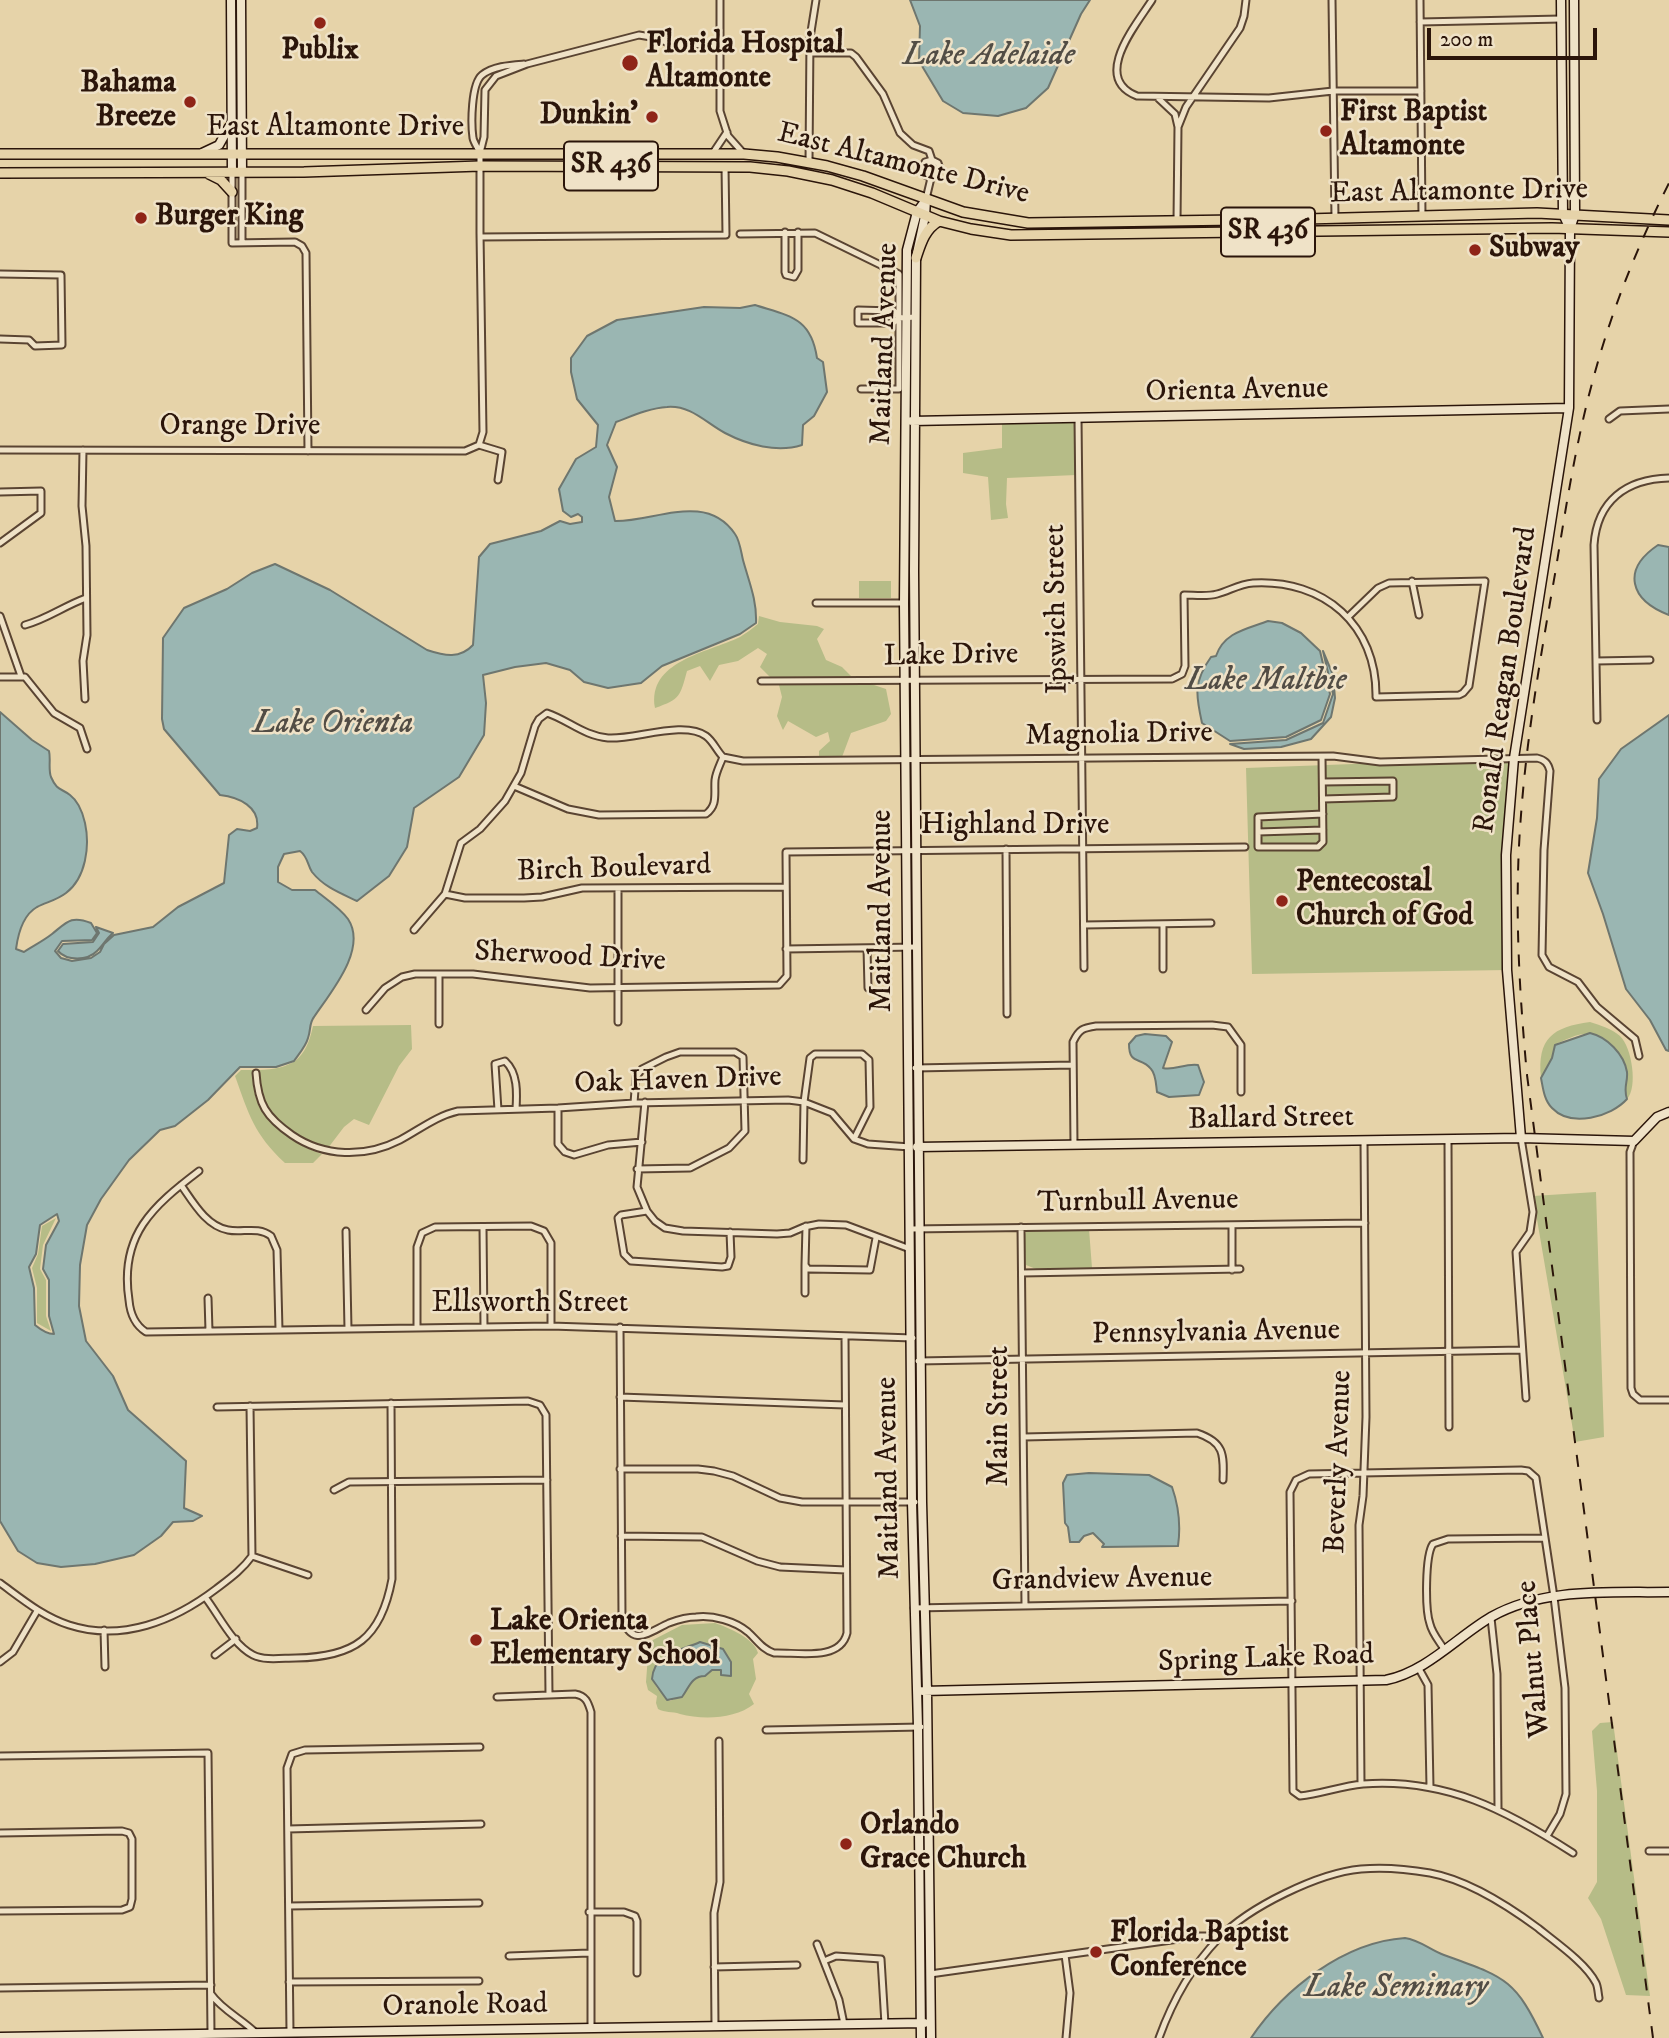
<!DOCTYPE html>
<style>
body{margin:0}
#map{position:relative;width:1669px;height:2038px;overflow:hidden;background:#e6d3a9;font-family:"IM FELL DW Pica",serif}
canvas{display:block}
.scale{position:absolute;left:1427px;top:28px;width:170px;height:32px;box-sizing:border-box;border:4px solid #2b150a;border-top:0;padding-left:9px;font-size:21px;line-height:24px;white-space:nowrap;color:#2b150a;-webkit-text-stroke:5px #efe2c7;paint-order:stroke}
</style>
<div id="map">
<canvas width="1669" height="2038"></canvas>
<div class="scale">200 m</div>
</div>
<script>
const c = document.querySelector('canvas').getContext('2d');
c.lineJoin = 'round';
function paint(path, color) { c.fillStyle = color; c.fill(path, 'evenodd'); }
function stroke(path, color, width, dash) { c.strokeStyle = color; c.lineWidth = width; c.lineCap = dash ? 'butt' : 'round'; c.setLineDash(dash || []); c.stroke(path); }
function label(font, color, halo, rows, align = 'center') {
  c.font = font + ' "IM FELL DW Pica",serif'; c.lineWidth = 5; c.setLineDash([]); c.textBaseline = 'middle'; c.strokeStyle = halo; c.fillStyle = color; for (const [text, x, y, turn = 0] of rows) {
    c.save(); c.translate(x, y); c.rotate((+turn || 0) * Math.PI / 180); c.textAlign = isNaN(turn) ? turn : align; if (halo) c.strokeText(text, 0, 0); c.fillText(text, 0, 0); c.restore();
  }
}
paint(new Path2D(`
 M 1075,421 L 1076,475 L 1007,478 L 1006,504 L 1008,518 L 991,520 L 988,477 L 963,473 L 963,453 L 1002,448 L 1002,423 Z
 M 859,581 L 891,581 L 891,598 L 859,598 Z
 M 759,616 L 780,622 L 817,626 L 824,629 L 817,639 L 826,660 L 842,667 L 853,678 L 771,678 L 760,667 L 767,654 L 758,648 L 738,661 L 719,665 L 710,681 L 700,666 L 687,671 C 680,696 681,699 655,708 C 647,661 707,653 740,637 C 746,633 752,629 758,624 Z
 M 871,684 L 886,689 L 891,714 L 886,721 L 851,733 L 842,757 L 819,756 L 819,751 L 830,741 L 828,732 L 816,737 L 788,721 L 783,730 L 782,728 L 777,716 L 782,697 L 779,685 Z
 M 1514,758 L 1507,970 L 1252,974 L 1246,768 Z
 M 1590,1022 C 1600,1025 1612,1029 1620,1036 C 1632,1047 1638,1088 1627,1099 C 1623,1087 1628,1083 1627,1072 C 1624,1053 1604,1032 1585,1034 C 1576,1034 1566,1040 1558,1043 L 1545,1074 L 1541,1078 C 1537,1038 1553,1027 1590,1022 Z
 M 411,1025 L 412,1049 L 399,1066 L 369,1125 L 354,1119 L 344,1127 L 328,1148 C 304,1145 266,1117 260,1093 C 258,1085 259,1077 258,1070 C 292,1069 306,1060 313,1026 Z
 M 241,1070 L 253,1070 C 253,1079 253,1089 256,1098 C 266,1125 295,1145 322,1154 L 313,1163 L 285,1163 C 254,1134 249,1115 235,1076 Z
 M 1596,1192 L 1604,1437 L 1575,1442 L 1533,1196 Z
 M 56,1218 L 43,1245 L 40,1269 L 46,1280 L 46,1316 L 51,1331 L 37,1323 L 37,1288 L 32,1268 L 38,1254 L 42,1226 Z
 M 1031,1229 L 1089,1229 L 1092,1268 L 1036,1269 L 1026,1265 L 1024,1237 L 1027,1230 Z
 M 715,1623 C 729,1628 754,1638 758,1653 L 753,1659 L 756,1679 L 749,1694 L 754,1704 C 735,1719 703,1720 680,1714 C 672,1711 665,1713 658,1709 L 656,1703 L 657,1696 L 648,1690 L 646,1682 L 649,1642 L 682,1625 ZM 704,1643 L 723,1649 L 731,1661 L 731,1672 L 722,1673 L 721,1670 C 714,1669 709,1670 705,1676 C 691,1677 690,1688 682,1695 C 680,1697 672,1700 670,1701 L 657,1688 L 652,1679 C 654,1652 683,1648 704,1643 Z
 M 1613,1722 L 1650,1996 L 1626,1995 L 1601,1919 L 1588,1898 L 1597,1882 L 1597,1791 L 1592,1731 L 1600,1723 Z`), '#b6bc87');
const water = new Path2D(`
 M 910,0 L 1090,0 L 1081,14 L 1048,88 L 1026,108 L 998,116 L 963,113 L 943,101 L 919,61 L 920,26 Z
 M 755,305 C 789,316 811,317 817,358 L 823,362 L 827,392 L 814,416 L 803,425 L 802,445 C 777,453 748,445 725,433 C 706,423 691,405 667,407 C 650,408 632,416 616,422 L 607,445 L 617,467 L 609,497 L 615,521 C 654,522 706,491 735,534 C 740,541 741,552 743,560 C 749,582 757,600 756,623 L 740,634 L 662,666 L 641,683 L 608,688 L 584,682 L 570,670 L 546,663 L 515,667 L 483,675 L 486,703 L 484,735 L 459,777 L 414,808 L 407,847 L 389,876 L 357,901 C 340,893 324,887 312,872 C 307,864 308,857 300,851 L 284,854 L 278,867 L 278,882 L 292,890 L 315,890 C 326,899 340,908 348,919 C 368,949 330,993 314,1017 C 309,1023 311,1030 308,1038 C 306,1046 299,1054 294,1061 L 276,1067 L 240,1067 L 208,1100 L 175,1126 L 160,1130 L 129,1160 L 101,1199 L 87,1225 L 80,1265 L 79,1306 L 86,1341 L 113,1376 L 128,1410 L 186,1461 L 184,1508 L 202,1516 L 193,1521 L 173,1522 L 161,1536 L 134,1555 L 95,1564 L 61,1567 L 37,1563 L 18,1551 L 0,1521 L 0,712 L 32,740 L 49,751 C 51,759 48,769 51,777 C 57,791 61,788 70,795 C 78,801 83,814 85,823 C 90,846 86,878 66,893 C 57,900 47,902 37,907 C 23,915 18,934 16,949 L 24,952 C 33,946 43,941 52,934 C 67,922 71,915 91,923 L 97,933 L 92,940 L 62,941 L 55,951 L 61,958 L 72,961 L 91,958 L 100,952 L 104,944 L 114,935 L 153,927 L 178,907 L 224,883 L 229,835 L 237,829 L 250,831 L 257,828 C 260,807 239,797 220,795 L 164,729 L 162,719 L 163,638 L 184,608 L 227,589 L 252,573 L 275,564 L 330,590 L 427,650 C 445,656 460,659 473,645 L 479,557 L 490,544 L 541,531 L 560,521 L 570,524 L 582,522 L 582,517 L 578,514 L 571,517 L 563,511 L 559,489 L 576,459 L 596,447 L 598,425 L 577,399 L 571,372 L 571,358 L 587,336 L 617,320 L 704,307 L 740,308 ZM 57,1214 L 59,1221 L 46,1245 L 43,1269 L 49,1280 L 49,1316 L 54,1334 C 47,1334 41,1330 35,1325 L 34,1288 L 29,1267 L 36,1254 L 40,1225 Z
 M 1658,545 L 1669,547 L 1669,615 C 1630,600 1621,570 1658,545 Z
 M 1268,621 L 1282,623 L 1301,633 L 1320,651 L 1330,694 L 1321,720 L 1286,737 L 1230,741 L 1202,723 C 1196,696 1193,682 1211,657 L 1216,656 C 1224,632 1247,629 1268,621 Z
 M 1323,651 L 1333,675 L 1335,698 L 1331,717 L 1311,739 L 1281,747 L 1244,749 L 1230,744 L 1286,740 L 1323,723 L 1333,694 Z
 M 1669,715 L 1669,1051 L 1666,1050 L 1650,1020 L 1626,989 L 1603,914 L 1588,873 L 1597,818 L 1599,779 L 1621,749 Z
 M 96,927 L 113,933 C 106,939 103,945 97,951 C 87,961 67,961 58,951 L 63,944 L 93,942 L 99,933 Z
 M 1590,1033 C 1607,1037 1624,1054 1627,1072 C 1628,1083 1623,1087 1627,1099 C 1611,1117 1571,1128 1552,1108 C 1544,1100 1543,1088 1541,1078 L 1552,1058 L 1555,1045 Z
 M 1145,1034 L 1166,1036 L 1172,1042 L 1163,1068 C 1174,1071 1185,1063 1198,1065 L 1204,1082 L 1199,1095 L 1169,1097 L 1157,1092 C 1156,1085 1156,1074 1151,1069 C 1141,1056 1129,1066 1129,1044 L 1136,1036 Z
 M 1089,1473 L 1149,1475 L 1172,1487 C 1179,1507 1181,1525 1178,1546 L 1102,1547 L 1104,1544 L 1093,1533 L 1084,1536 L 1079,1542 L 1070,1542 L 1068,1527 L 1065,1523 L 1063,1483 L 1067,1475 Z
 M 700,1642 L 723,1649 L 731,1662 L 731,1676 L 721,1675 L 721,1670 L 712,1670 L 705,1676 C 691,1676 689,1688 682,1697 L 667,1700 L 652,1679 C 654,1652 681,1651 700,1642 Z
 M 1405,1938 C 1420,1940 1430,1950 1444,1955 C 1504,1977 1515,1978 1543,2038 L 1251,2038 C 1284,1989 1344,1942 1405,1938 Z`);
paint(water, '#9ab6b2');
stroke(water, '#6e766f', 2);
const street = new Path2D(`
 M 720,0 L 720,111 L 728,136 L 744,154
 M 1152,0 C 1136,25 1091,78 1137,96 L 1269,98 L 1333,91 L 1421,91
 M 1332,0 L 1335,218
 M 1420,0 L 1422,215
 M 1420,22 L 1561,19
 M 810,53 L 851,53 L 856,57 L 883,94 L 900,133 L 913,145 L 929,151 L 932,160
 M 1159,99 L 1175,114 L 1178,127
 M 480,153 C 478,148 474,143 473,138 C 471,124 471,84 482,75 C 493,66 511,65 524,64
 M 713,153 L 727,132
 M 809,162 L 810,38 L 816,0
 M 232,173 L 232,243 L 295,242 L 302,246 L 306,253 L 308,451
 M 926,199 L 931,178 L 937,175 L 940,169 L 938,163 L 932,160 L 925,162 L 922,168 L 925,175 L 931,178
 M 1177,221 L 1178,127 L 1186,107 L 1240,28 L 1244,16 L 1246,0
 M 785,232 L 785,272 L 786,275 L 794,277 L 798,270 L 798,232
 M 740,234 L 815,233 L 899,274 L 899,389 L 861,389
 M 480,237 L 726,235 L 725,166
 M 242,243 L 242,173
 M 0,274 L 61,275 L 62,345 L 35,346 L 29,340 L 0,339
 M 899,318 L 894,311 L 858,310 L 858,323 L 893,323 L 899,318 L 916,317
 M 1078,418 L 1084,968
 M 1609,419 L 1620,411 L 1669,409
 M 479,445 L 483,432 L 480,233 L 480,153 L 484,137 L 485,90 L 496,76 L 527,64 L 639,35 L 657,38 L 670,44 L 719,45
 M 479,445 L 502,452 L 498,480
 M 0,450 L 465,451 L 479,445
 M 83,450 L 82,506 L 86,546 L 87,635 L 83,661 L 85,699
 M 0,492 L 41,491 L 41,513 L 0,543
 M 1412,581 L 1419,615
 M 816,603 L 904,603
 M 0,616 L 21,676
 M 25,625 C 47,619 64,606 86,598
 M 1596,661 L 1650,660
 M 0,677 L 25,677 L 54,713 L 80,728 L 87,749
 M 761,681 L 1172,679 L 1182,674 L 1185,666 L 1184,595 C 1194,595 1207,597 1217,594 C 1229,591 1239,584 1253,583 C 1324,579 1377,625 1376,697 L 1459,695 L 1463,693 L 1469,686 L 1485,581 L 1389,583 L 1378,588 L 1348,617
 M 1597,720 L 1594,545 C 1597,501 1626,479 1669,478
 M 1322,757 L 1323,842 L 1318,847 L 1258,847 L 1258,817 L 1323,814
 M 1323,782 L 1393,781 L 1393,797 L 1323,799
 M 514,786 L 568,809 L 599,815 L 706,814 C 718,805 714,794 715,780 C 716,772 720,765 723,757
 M 1258,832 L 1323,830
 M 1006,849 L 1007,1014
 M 618,889 L 618,1022
 M 445,894 L 465,898 L 524,898 L 542,897 L 582,888 L 786,887
 M 1084,925 L 1211,923
 M 414,930 L 445,894 L 461,843 L 480,829 L 505,801 L 521,773 L 535,726 L 539,719 L 547,713 C 568,720 584,736 608,738 C 634,740 684,720 706,736 C 713,741 717,751 723,757 L 743,761 L 1333,756 L 1380,762 L 1537,758 C 1545,760 1548,763 1550,771 L 1544,850 L 1542,955 L 1549,967 L 1578,982 L 1597,1007 L 1635,1039 L 1639,1056
 M 867,948 L 868,988
 M 786,949 L 917,947
 M 1163,969 L 1163,924
 M 439,974 L 439,1024
 M 366,1010 L 385,988 L 402,977 L 415,974 L 473,974 L 590,988 L 779,985 L 787,976 L 786,852 L 1245,847
 M 915,1068 L 1073,1065
 M 256,1073 C 258,1104 266,1117 292,1135 C 324,1157 365,1158 400,1140 C 419,1130 436,1116 458,1111 L 558,1108 L 634,1103 L 788,1100 L 804,1102 L 832,1113 L 854,1139 L 868,1144 L 910,1147
 M 645,1102 L 637,1187 L 647,1211 L 655,1221 L 665,1228 L 683,1231 L 777,1234 L 790,1233 L 804,1227 L 819,1224 L 846,1225 L 910,1249
 M 634,1103 L 636,1077 L 642,1069 L 666,1057 L 680,1052 L 735,1052 L 743,1057 L 745,1131 L 729,1148 L 690,1168 L 637,1169
 M 558,1108 L 558,1144 L 565,1152 L 574,1155 L 608,1145 L 642,1142
 M 498,1110 L 495,1064 L 505,1061 C 518,1073 517,1093 516,1109
 M 1521,1138 L 1533,1212 L 1530,1232 L 1516,1252 L 1526,1398
 M 1448,1139 L 1449,1427
 M 1634,1141 L 1630,1152 L 1631,1388 L 1633,1394 L 1640,1400 L 1669,1400
 M 1074,1145 L 1073,1042 C 1079,1029 1083,1028 1096,1026 L 1212,1025 L 1228,1027 L 1241,1045 L 1241,1092
 M 803,1160 L 804,1102 L 810,1058 L 815,1054 L 862,1054 L 869,1060 L 870,1107 L 854,1139
 M 199,1171 C 153,1206 119,1235 129,1300 C 130,1312 135,1325 146,1332 L 551,1326 L 913,1338
 M 181,1185 C 193,1202 206,1226 228,1230 C 242,1233 258,1226 271,1236 L 277,1250 L 279,1330
 M 647,1211 L 621,1215 L 618,1218 L 624,1254 L 631,1261 L 722,1267 L 728,1266 L 731,1257 L 730,1232
 M 1232,1225 L 1232,1270
 M 806,1226 L 805,1265 L 808,1269 L 870,1270 L 876,1238
 M 483,1227 L 484,1327
 M 1021,1227 L 1025,1605
 M 911,1229 L 1365,1223
 M 346,1231 L 348,1329
 M 1022,1273 L 1240,1269
 M 805,1293 L 805,1265
 M 208,1298 L 209,1331
 M 620,1327 L 622,1616 C 631,1649 649,1632 669,1623 C 677,1620 687,1617 696,1617 C 713,1615 735,1621 748,1632 C 757,1640 762,1649 774,1653 C 797,1652 840,1662 847,1633 L 845,1337
 M 417,1328 L 417,1247 L 422,1233 L 435,1227 L 531,1226 L 544,1231 L 551,1243 L 551,1326
 M 918,1361 L 1522,1350
 M 620,1397 L 845,1405
 M 217,1407 L 528,1401 L 540,1405 L 546,1415 L 549,1695
 M 1024,1437 L 1197,1433 C 1224,1442 1224,1454 1223,1480
 M 620,1469 L 698,1469 L 714,1471 L 733,1476 L 780,1498 L 802,1502 L 915,1502
 M 334,1490 L 349,1482 L 547,1480
 M 621,1536 L 702,1537 L 757,1561 L 780,1567 L 846,1570
 M 252,1556 L 308,1575
 M 0,1583 C 22,1599 42,1616 69,1625 C 122,1642 174,1621 216,1589 C 229,1579 242,1570 252,1556 L 250,1406
 M 205,1597 C 219,1615 232,1644 253,1655 C 265,1661 282,1658 296,1658 C 354,1657 381,1639 392,1579 L 391,1403
 M 914,1608 L 1292,1601
 M 1491,1618 L 1497,1674 L 1498,1808
 M 104,1630 L 105,1667
 M 1444,1649 C 1439,1641 1432,1633 1430,1624 C 1425,1610 1425,1555 1433,1544 L 1448,1539 L 1545,1538
 M 215,1655 L 236,1639
 M 0,1662 L 13,1652 L 37,1611
 M 1418,1667 L 1428,1685 L 1430,1787
 M 497,1697 L 575,1694 C 586,1696 588,1702 591,1712 L 591,2028
 M 766,1730 L 921,1727
 M 0,1756 L 208,1753 L 211,2033
 M 1361,1784 L 1359,1525 L 1363,1496 L 1366,1417 L 1364,1140
 M 288,1829 L 481,1824
 M 0,1833 L 122,1831 L 129,1833 L 132,1839 L 132,1899 L 130,1907 L 122,1910 L 0,1911
 M 1547,1836 L 1560,1814 L 1566,1794 L 1565,1688 L 1554,1597 L 1536,1478 L 1528,1471 L 1521,1470 L 1309,1474 L 1296,1480 L 1290,1492 L 1293,1791 L 1300,1796 C 1321,1794 1341,1786 1363,1784 C 1446,1778 1506,1810 1573,1853
 M 1649,1851 L 1669,1851
 M 289,1906 L 479,1903
 M 589,1912 L 624,1912 L 635,1916 L 637,1921 L 637,1973
 M 817,1944 L 839,2000 L 844,2024
 M 1065,1955 L 1070,1993 L 1066,2038
 M 509,1956 L 589,1953
 M 824,1961 L 836,1956 L 881,1959 L 885,2024
 M 714,1967 L 797,1965
 M 930,1974 L 1200,1936 L 1220,1936
 M 289,1982 L 479,1981
 M 0,1988 L 211,1985
 M 211,1994 C 222,2010 242,2019 256,2033
 M 715,2026 L 714,1913 L 720,1882 L 719,1741
 M 290,2032 L 287,1768 L 292,1754 L 305,1750 L 480,1747
 M 1159,2038 C 1172,2002 1192,1966 1219,1938 C 1249,1907 1318,1873 1361,1869 C 1383,1867 1407,1869 1430,1873 C 1468,1880 1507,1905 1538,1928 C 1555,1942 1586,1963 1596,1983 C 1598,1987 1598,1993 1599,1998`);
const secondary = new Path2D(`
 M 231,0 L 232,172
 M 241,0 L 242,172
 M 1561,0 L 1563,214 L 1570,229
 M 202,153 L 219,145 L 229,127
 M 926,200 L 925,216 L 916,258 L 914,571 L 917,947 L 922,1502 L 927,1691 L 931,2038
 M 912,421 L 1569,408
 M 1521,1138 L 1507,970 L 1506,855 L 1514,758 L 1569,408 L 1570,229 L 1575,214 L 1574,0
 M 917,1147 L 1521,1138 L 1634,1141 L 1657,1117 L 1669,1112
 M 923,1691 L 1386,1680 C 1426,1672 1457,1637 1491,1617 C 1544,1587 1610,1593 1669,1592
 M 0,2037 L 924,2023
 M 921,2038 L 918,1727 L 912,1502 L 904,603 L 907,250 L 917,212 L 926,200`);
const primary = new Path2D(`
 M 0,154 L 744,154 L 777,157 L 827,166 L 863,176 L 963,212 L 1028,223 L 1306,219 L 1537,213 L 1669,220
 M 0,173 L 304,172 L 480,166 L 750,167 L 788,171 L 832,180 L 872,193 L 939,221 L 971,229 L 1011,235 L 1552,228 L 1669,232
 M 209,174 L 221,180 L 232,192
 M 916,258 C 921,243 925,229 939,221`);
stroke(street, '#5a4432', 9);
stroke(secondary, '#2b150a', 11);
stroke(primary, '#2b150a', 12);
stroke(street, '#efe2c7', 5);
stroke(secondary, '#efe2c7', 8);
stroke(primary, '#e6d3a9', 9);
stroke(new Path2D(`
 M 1653,2038 L 1527,1075 C 1519,989 1514,902 1521,815 C 1527,734 1541,654 1555,574 C 1566,507 1576,441 1594,376 C 1612,309 1638,245 1669,183`), '#2b150a', 2, [12, 12]);
for (const [x, y, r, color] of [
 [320,23,7,"#8f2418"],
 [630,63,9,"#8f2418"],
 [190,102,7,"#8f2418"],
 [652,117,7,"#8f2418"],
 [1326,131,7,"#8f2418"],
 [141,218,7,"#8f2418"],
 [1475,250,7,"#8f2418"],
 [1282,901,7,"#8f2418"],
 [476,1640,7,"#8f2418"],
 [846,1844,7,"#8f2418"],
 [1096,1952,7,"#8f2418"]
]) { const dot = new Path2D(); dot.arc(x, y, r, 0, 2 * Math.PI); c.fillStyle = color; c.fill(dot); stroke(dot, '#efe2c7', 2.5); }
for (const [x, y, w] of [
 [611,166,94],
 [1268,232,94]
]) { const box = new Path2D(); box.roundRect(x - w / 2, y - 24.5, w, 49, 5); c.fillStyle = '#efe2c7'; c.fill(box); stroke(box, '#2b150a', 2); }
label('bold 28px', '#2b150a', null, [
 ["SR 436",611,166],
 ["SR 436",1268,232]
]);
label('bold 30px', '#2b150a', '#efe2c7', [
 ["Florida Hospital",646,46],
 ["Altamonte",646,80],
 ["Publix",320,52,"center"],
 ["Bahama",176,85,"right"],
 ["Breeze",176,119,"right"],
 ["First Baptist",1340,114],
 ["Altamonte",1340,148],
 ["Dunkin'",638,117,"right"],
 ["Burger King",155,218],
 ["Subway",1489,250],
 ["Pentecostal",1296,884],
 ["Church of God",1296,918],
 ["Lake Orienta",490,1623],
 ["Elementary School",490,1657],
 ["Orlando",860,1827],
 ["Grace Church",860,1861],
 ["Florida Baptist",1110,1935],
 ["Conference",1110,1969]
], 'left');
label('30px', '#2b150a', '#efe2c7', [
 ["East Altamonte Drive",335,129],
 ["East Altamonte Drive",903,165,14],
 ["East Altamonte Drive",1459,193,-1],
 ["Maitland Avenue",886,344,-88],
 ["Orienta Avenue",1237,392,-1],
 ["Orange Drive",240,428],
 ["Ipswich Street",1058,609,-91],
 ["Lake Drive",951,657,-1],
 ["Ronald Reagan Boulevard",1507,680,-82],
 ["Magnolia Drive",1119,736,-1],
 ["Highland Drive",1015,827],
 ["Birch Boulevard",614,870,-2],
 ["Maitland Avenue",884,911,-90],
 ["Sherwood Drive",570,958,3],
 ["Oak Haven Drive",678,1082,-2],
 ["Ballard Street",1271,1120,-1],
 ["Turnbull Avenue",1138,1203,-1],
 ["Ellsworth Street",530,1305],
 ["Pennsylvania Avenue",1216,1334,-1],
 ["Main Street",1001,1416,-90],
 ["Beverly Avenue",1340,1462,-88],
 ["Maitland Avenue",890,1478,-91],
 ["Grandview Avenue",1102,1581,-1],
 ["Walnut Place",1535,1659,-95],
 ["Spring Lake Road",1266,1660,-2],
 ["Oranole Road",465,2007,-1]
]);
label('italic 32px', '#524d45', '#efe2c7', [
 ["Lake Adelaide",989,57],
 ["Lake Maltbie",1266,682],
 ["Lake Orienta",333,725],
 ["Lake Seminary",1396,1989]
]);
</script>
